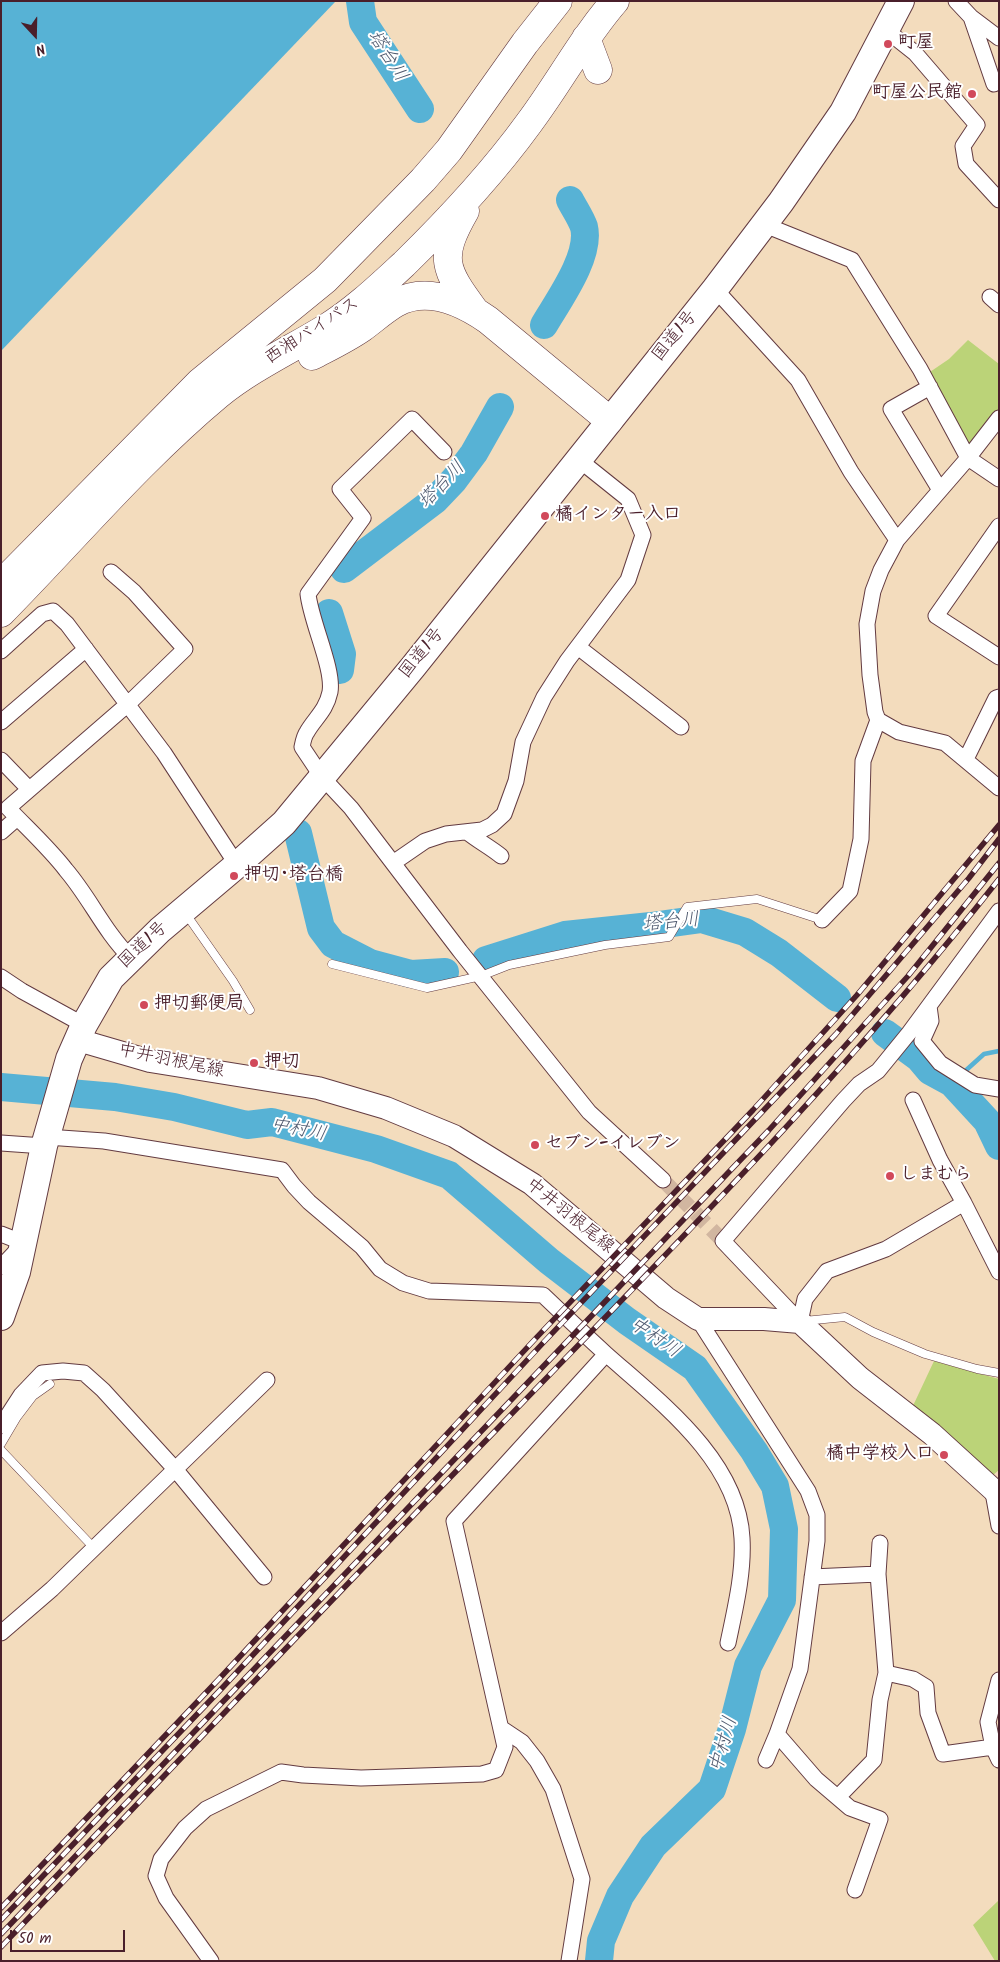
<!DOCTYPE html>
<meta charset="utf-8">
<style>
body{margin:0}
#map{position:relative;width:1000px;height:1962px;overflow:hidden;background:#f3dcbd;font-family:Kalam,sans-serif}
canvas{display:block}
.frame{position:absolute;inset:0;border:2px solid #4a1f2b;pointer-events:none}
.north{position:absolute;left:10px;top:10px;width:50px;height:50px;-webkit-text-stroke:4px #fff;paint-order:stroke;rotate:159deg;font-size:14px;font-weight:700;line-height:20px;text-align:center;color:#4a1f2b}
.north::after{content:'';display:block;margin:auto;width:18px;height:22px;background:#4a1f2b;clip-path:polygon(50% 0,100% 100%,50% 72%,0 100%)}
.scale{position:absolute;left:10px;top:1930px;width:115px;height:22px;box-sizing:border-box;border:2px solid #4a1f2b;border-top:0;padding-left:6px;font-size:15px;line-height:18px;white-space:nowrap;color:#4a1f2b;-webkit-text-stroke:4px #fff;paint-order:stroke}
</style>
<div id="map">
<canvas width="1000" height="1962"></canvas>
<div class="frame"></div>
<div class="north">N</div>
<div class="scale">50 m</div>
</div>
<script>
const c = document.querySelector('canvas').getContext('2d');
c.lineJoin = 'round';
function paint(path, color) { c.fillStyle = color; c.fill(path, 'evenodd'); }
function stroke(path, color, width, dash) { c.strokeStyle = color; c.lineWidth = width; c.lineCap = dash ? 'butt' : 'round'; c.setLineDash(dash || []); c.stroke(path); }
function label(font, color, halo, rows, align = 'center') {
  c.font = font + ' Kalam,"Klee One",sans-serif'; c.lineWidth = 4; c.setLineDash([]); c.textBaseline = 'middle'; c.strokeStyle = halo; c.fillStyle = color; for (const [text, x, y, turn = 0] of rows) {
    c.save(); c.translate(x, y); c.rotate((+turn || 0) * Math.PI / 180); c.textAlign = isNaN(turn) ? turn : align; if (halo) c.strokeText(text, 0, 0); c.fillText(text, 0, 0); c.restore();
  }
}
paint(new Path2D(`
 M 968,340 L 999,364 L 999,413 L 970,448 L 927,374 L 949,359 Z
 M 934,1361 L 999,1379 L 999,1470 L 992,1476 L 911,1410 Z
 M 998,1901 L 999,1961 L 995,1961 L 973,1925 Z`), '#bbd378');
paint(new Path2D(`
 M 1,1 L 336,1 L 1,351 Z`), '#57b2d5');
stroke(new Path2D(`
 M 963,1073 L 984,1054 L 999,1051`), '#57b2d5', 4.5);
stroke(new Path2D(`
 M 360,1 L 363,22 L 420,109
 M 544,325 C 558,301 591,256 584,227 C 581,218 574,208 570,200
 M 344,569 L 435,500 L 454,480 L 474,453 L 500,407
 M 329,613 L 342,654 L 340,670
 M 298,833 L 321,928 L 333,944 L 370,963 L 411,974 L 445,972
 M 486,960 L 565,935 L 651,926 L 702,919 L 745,932 L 779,953 L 837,998
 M 885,1033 L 919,1058 L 930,1071 L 952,1083 L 987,1121 L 999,1146
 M 1,1087 L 115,1097 L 174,1107 L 247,1125 L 272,1122 L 376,1149 L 449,1175 L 549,1261 L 627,1321 L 695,1368 L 754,1451 L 775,1486 L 784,1529 L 782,1600 L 748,1666 L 732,1729 L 712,1789 L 653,1846 L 620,1896 L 601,1941 L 599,1961`), '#57b2d5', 28);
stroke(new Path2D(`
 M 663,1180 L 723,1241`), '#d1b6a0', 15, [15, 8]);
const service = new Path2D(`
 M 186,914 L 233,981 L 250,1010
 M 332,964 L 427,988 L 481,976 L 509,965 L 605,945 L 669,937 L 687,907 L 757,899 L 822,920
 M 804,1321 L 845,1317 L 873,1332 L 925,1354 L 977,1369 L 999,1373
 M 1,1444 L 17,1417 L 33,1396 L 50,1384
 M 1,1450 L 94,1548`);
const minor = new Path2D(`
 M 956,1 L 971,17 L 999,38
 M 971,17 L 994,84
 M 886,30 L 915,53 L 977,125 L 963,146 L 966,164 L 999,200
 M 765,225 L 852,260 L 920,369 L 968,458 L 999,479
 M 715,289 L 798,380 L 851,472 L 897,540
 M 990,297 L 999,305
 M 930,387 L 891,409 L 940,490
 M 999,418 L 968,458 L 897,540 L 881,570 L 873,591 L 867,624 L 870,675 L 875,712 L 878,720 L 899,732 L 945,743 L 999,788
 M 444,452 L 412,419 L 340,489 L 363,518 L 308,594 C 311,622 334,669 330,692 C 326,711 315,718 307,732 C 304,736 303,742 302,747 L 322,777 L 351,808 L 460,951 L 589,1112 L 663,1180
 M 999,526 L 936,616 L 999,657
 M 111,572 L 134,592 L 185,649 L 128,704 L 8,808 C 27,828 49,848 66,870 C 90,898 104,931 130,957
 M 578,647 L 681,727
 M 1,651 L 42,614 L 53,611 L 67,624 L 164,753 L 237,865
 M 1,722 L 86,649
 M 966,759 L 996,698 L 999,697
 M 1,760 L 29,789
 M 1,832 L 17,818
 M 467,832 C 478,841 490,847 501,856
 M 393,863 L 425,841 L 446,834 L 482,830 L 492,825 L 504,814 L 516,781 L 523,742 L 544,697 L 567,661 L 628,580 L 643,535 L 628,499 L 578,459
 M 822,920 L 850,891 L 861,839 L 863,761 L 878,720
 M 1,977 L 22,991 L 84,1025
 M 929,1006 L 931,1021 L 922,1041 L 940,1063 L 975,1085 L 999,1089
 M 913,1100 L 940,1160 L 964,1203 L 999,1272
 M 47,1137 L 104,1141 L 282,1170 L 294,1186 L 309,1202 L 362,1247 L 380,1269 L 403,1283 L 429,1291 L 543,1295 C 564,1315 585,1335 606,1354 C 660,1402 738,1460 742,1538 C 744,1573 735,1609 728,1643
 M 1,1143 L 44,1146
 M 1,1234 L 24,1243 L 1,1267
 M 698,1319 L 808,1491 L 817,1515 L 817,1541 L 800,1669 L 777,1734 L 766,1760
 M 800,1322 L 723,1241 L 843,1101 L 859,1084 L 878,1071 L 909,1033 L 999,911
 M 800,1322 L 805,1299 L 827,1271 L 886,1249 L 964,1203
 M 1,1426 L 21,1395 L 42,1373 L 63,1371 L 84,1373 L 103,1390 L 175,1469 L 264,1577
 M 993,1486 L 992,1487 L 999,1526
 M 880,1543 L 878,1574 L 886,1673 L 913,1679 L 926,1687 L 928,1713 L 943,1754 L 993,1747
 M 812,1577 L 878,1574
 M 1,1633 L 52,1589 L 267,1380
 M 999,1680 L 988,1722 L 993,1747 L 999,1760
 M 501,1728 L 522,1742 L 537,1761 L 553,1789 L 582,1879 L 569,1961
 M 777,1734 L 816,1779 L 850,1808 L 880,1819 L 855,1890
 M 838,1797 L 874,1760 L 880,1700 L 886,1673
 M 211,1961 L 166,1898 L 156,1876 L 161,1859 L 185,1828 L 206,1809 L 281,1772 L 303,1775 L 361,1778 L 482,1774 L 496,1770 L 505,1747 L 454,1521 L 606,1354`);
const secondary = new Path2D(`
 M 78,1040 L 150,1061 L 318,1088 L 386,1108 L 454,1136 L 532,1184 L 666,1298 L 698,1319 L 764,1319 L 800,1322 L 860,1378 L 932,1434 L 999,1495`);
const trunk = new Path2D(`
 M 1,1317 L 17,1272 L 44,1146 L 69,1059 L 84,1025 L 111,978 L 160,930 L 237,865 L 284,823 L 413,667 L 715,289 L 781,202 L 843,112 L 901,1`);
const motorway = new Path2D(`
 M 586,38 L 598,70
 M 465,211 C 438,258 444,269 475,311
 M 312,356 C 329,347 346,339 362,328 C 373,320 384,310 396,303 C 427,286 462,302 488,320 L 609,420
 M 1,584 L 200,382 L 325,280 L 423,180 L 449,150 L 525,43 L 558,1
 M 1,613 C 73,540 140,460 218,395 C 251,368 290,350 326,328 C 355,310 379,287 404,264 C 449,220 492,174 529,123 C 559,83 582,39 615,1`);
stroke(service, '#633b41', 9);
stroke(minor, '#633b41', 17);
stroke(secondary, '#633b41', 24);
stroke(trunk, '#633b41', 28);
stroke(motorway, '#633b41', 29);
stroke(service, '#fff', 8);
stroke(minor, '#fff', 15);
stroke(secondary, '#fff', 22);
stroke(trunk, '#fff', 26);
stroke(motorway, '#fff', 28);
const rail = new Path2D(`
 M 1,1908 L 219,1679 L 537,1337 L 753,1110 L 857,995 L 999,825
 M 1,1920 L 224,1686 L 542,1344 L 836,1034 L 969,878 L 999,839
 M 1,1934 L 769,1130 L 908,976 L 999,863
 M 1,1947 C 167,1773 332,1599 499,1427 C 671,1249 846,1074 999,879`);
stroke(rail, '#4a1f2b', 5.5);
stroke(rail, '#fff', 4, [11]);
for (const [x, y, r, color] of [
 [888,44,5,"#d1495b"],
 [972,94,5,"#d1495b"],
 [545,516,5,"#d1495b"],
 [234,876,5,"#d1495b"],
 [144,1005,5,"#d1495b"],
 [254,1063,5,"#d1495b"],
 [535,1145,5,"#d1495b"],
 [890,1176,5,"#d1495b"],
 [944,1455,5,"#d1495b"]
]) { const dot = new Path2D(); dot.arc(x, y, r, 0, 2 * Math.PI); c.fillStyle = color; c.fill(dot); stroke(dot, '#fff', 2); }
label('bold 18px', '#4a1f2b', '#fff', [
 ["町屋",898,44],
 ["町屋公民館",962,94,"right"],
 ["橘インター入口",555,516],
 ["押切･塔台橋",244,876],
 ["押切郵便局",154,1005],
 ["押切",264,1063],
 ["セブン-イレブン",545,1145],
 ["しまむら",900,1176],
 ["橘中学校入口",934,1455,"right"]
], 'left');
label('18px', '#4a1f2b', '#fff', [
 ["西湘バイパス",313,332,-33],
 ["国道1号",676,337,-51],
 ["国道1号",423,654,-51],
 ["国道1号",144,946,-43],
 ["中井羽根尾線",171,1062,12],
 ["中井羽根尾線",569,1217,39]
]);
label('italic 19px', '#4f5a6f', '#fff', [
 ["塔台川",386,57,57],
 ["塔台川",443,486,-46],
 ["塔台川",671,924,-5],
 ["中村川",298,1131,11],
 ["中村川",654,1339,34],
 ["中村川",725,1745,-74]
]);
</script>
